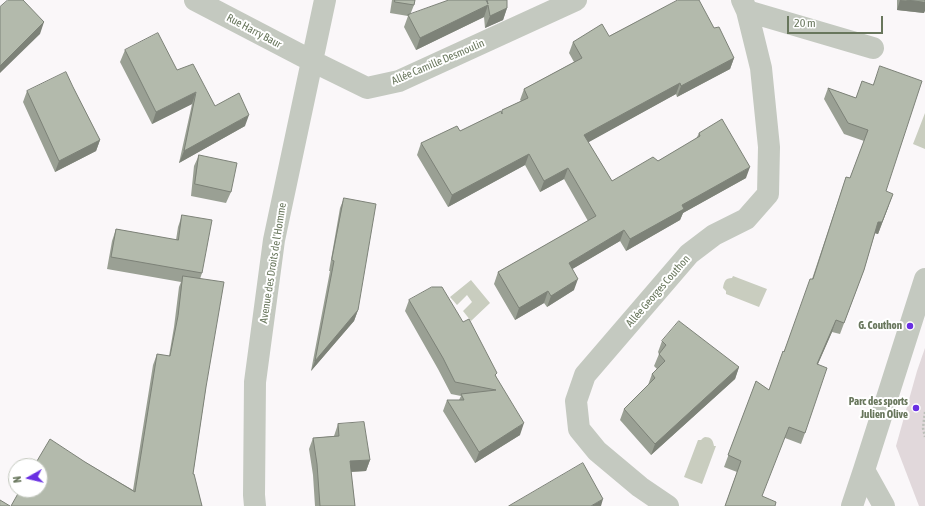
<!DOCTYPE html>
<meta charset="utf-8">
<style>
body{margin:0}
#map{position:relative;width:925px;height:506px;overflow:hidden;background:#faf7f9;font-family:"Asap Condensed",sans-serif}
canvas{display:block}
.north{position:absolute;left:8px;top:458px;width:40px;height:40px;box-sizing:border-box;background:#fff;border:1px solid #c3c8be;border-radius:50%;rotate:262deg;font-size:11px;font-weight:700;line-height:16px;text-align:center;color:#68765c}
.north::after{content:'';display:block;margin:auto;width:14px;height:18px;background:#692fe2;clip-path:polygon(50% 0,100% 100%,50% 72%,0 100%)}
.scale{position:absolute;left:787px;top:16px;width:96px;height:18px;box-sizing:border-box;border:2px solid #68765c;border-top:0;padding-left:5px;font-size:12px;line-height:14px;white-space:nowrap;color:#68765c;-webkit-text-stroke:3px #fff;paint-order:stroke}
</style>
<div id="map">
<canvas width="925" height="506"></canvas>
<div class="north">N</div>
<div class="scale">20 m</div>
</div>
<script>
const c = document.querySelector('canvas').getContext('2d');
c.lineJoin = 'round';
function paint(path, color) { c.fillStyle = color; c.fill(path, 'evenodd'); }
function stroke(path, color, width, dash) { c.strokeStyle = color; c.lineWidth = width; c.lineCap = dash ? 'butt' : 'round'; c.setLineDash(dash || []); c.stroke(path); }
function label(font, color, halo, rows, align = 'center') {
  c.font = font + ' "Asap Condensed",sans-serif'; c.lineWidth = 4; c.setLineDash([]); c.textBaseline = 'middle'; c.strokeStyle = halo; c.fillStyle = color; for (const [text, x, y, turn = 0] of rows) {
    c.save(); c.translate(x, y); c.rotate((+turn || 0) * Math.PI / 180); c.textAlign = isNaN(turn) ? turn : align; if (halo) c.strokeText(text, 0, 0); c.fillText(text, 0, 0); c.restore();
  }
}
paint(new Path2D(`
 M 925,348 L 925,506 L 919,506 L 896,446 L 917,371 Z`), '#e1d8db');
paint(new Path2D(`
 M 925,113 L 925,149 L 913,144 Z
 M 733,276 L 767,289 L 759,307 L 726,294 L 726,291 L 723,288 C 724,282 725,278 732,278 Z
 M 471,280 L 490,303 L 471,321 L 463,311 L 472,302 L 467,295 L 457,305 L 450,297 Z
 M 705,437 C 711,437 713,440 714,446 L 716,446 L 702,484 L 684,477 L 698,440 L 701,440 L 703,438 Z`), '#c9cdbf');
stroke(new Path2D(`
 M 925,412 L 923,428 L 925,437`), '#bcbfb9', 2.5, [2, 2]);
stroke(new Path2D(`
 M 195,0 L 312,61 L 367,88 L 399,81 L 576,0
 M 747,11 L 873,48
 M 864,470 L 884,506
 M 255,506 L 254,495 L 255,382 L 274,240 L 325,0
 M 668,506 L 640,487 L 597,451 L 579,429 L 576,401 L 585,375 L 689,254 L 714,235 L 746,219 L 768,194 L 769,147 L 761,68 L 747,11 L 742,0
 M 852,506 L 864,470 L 925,279`), '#c4c9c0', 22);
paint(new Path2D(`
 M 392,0 L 415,0 L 414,5 L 410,15 L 449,0 L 507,0 L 507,8 L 503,20 L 485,28 L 484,17 L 416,50 L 404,27 L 408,16 L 390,13 Z
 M 897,0 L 925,0 L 924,13 L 897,10 Z
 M 714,28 L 734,58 L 730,69 L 677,97 L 676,94 L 588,142 L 612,181 L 658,161 L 696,139 L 699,133 L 746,178 L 683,213 L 680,220 L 626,251 L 620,241 L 572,269 L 574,290 L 547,307 L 544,303 L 515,320 L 494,284 L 498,272 L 588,221 L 564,179 L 540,192 L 525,165 L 448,207 L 417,155 L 421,143 L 460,131 L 502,112 L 502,110 L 521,101 L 520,100 L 524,89 L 574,62 L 569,53 L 573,42 L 609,36 Z
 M 125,50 L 215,106 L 245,126 L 179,163 L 192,104 L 152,124 L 120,62 Z
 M 862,81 L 889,205 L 878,234 L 875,233 L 864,270 L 840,334 L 832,332 L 818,364 L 805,433 L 801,444 L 785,438 L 725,506 L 737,472 L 724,467 L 756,381 L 769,390 L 812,279 L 846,177 L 850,178 L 864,141 L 844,134 L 824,99 L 828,88 L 856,98 Z
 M 73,87 L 100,140 L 96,151 L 55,172 L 23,102 L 27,91 Z
 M 199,155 L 231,192 L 226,203 L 191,196 L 194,166 Z
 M 344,198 L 358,310 L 354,321 L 311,371 L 330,271 L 329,271 L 340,208 Z
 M 182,215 L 202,273 L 200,279 L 206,387 L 193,474 L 202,506 L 11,506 L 85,462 L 133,490 L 153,365 L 157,354 L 169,356 L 174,327 L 179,287 L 181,282 L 107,269 L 112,241 L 116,229 L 176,240 L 178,227 Z
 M 409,300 L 463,322 L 496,376 L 520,435 L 475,463 L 443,411 L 447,400 L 459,400 L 461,396 L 451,394 L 438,369 L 405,311 Z
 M 662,341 L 739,367 L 735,379 L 651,455 L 620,420 L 624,409 L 648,385 L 652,374 L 657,369 L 654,366 L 659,354 L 658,352 Z
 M 338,424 L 370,460 L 366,471 L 351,472 L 355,506 L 315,506 L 313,475 L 309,449 L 313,438 L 334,436 Z`), '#9aa094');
paint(new Path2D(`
 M 900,0 L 925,2 L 925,11 L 924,13 L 897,10 Z
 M 488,5 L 484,17 L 416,50 L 420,38 Z
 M 507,8 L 503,20 L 485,28 L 490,16 Z
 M 44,22 L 40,34 L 0,73 L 0,66 Z
 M 734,58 L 730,69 L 677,97 L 681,86 Z
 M 680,83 L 676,94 L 580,147 L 584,135 Z
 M 196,92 L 192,104 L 152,124 L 156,112 Z
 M 249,115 L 245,126 L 179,163 L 184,151 Z
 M 100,140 L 96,151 L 55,172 L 59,161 Z
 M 529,154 L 525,165 L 448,207 L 452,195 Z
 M 750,167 L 746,178 L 683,213 L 680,220 L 626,251 L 630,239 L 682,205 Z
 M 568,168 L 564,179 L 540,192 L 544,181 Z
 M 893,194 L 878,234 L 874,233 L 878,222 Z
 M 624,230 L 620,241 L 564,274 L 569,263 Z
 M 578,279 L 574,290 L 547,307 L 551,296 Z
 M 548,291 L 544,303 L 515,320 L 519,308 Z
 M 358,310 L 354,321 L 311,371 L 315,361 Z
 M 836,320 L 832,332 L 813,375 L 817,364 Z
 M 739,367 L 735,379 L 651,455 L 655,444 Z
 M 524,423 L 520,435 L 475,463 L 479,452 Z
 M 370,460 L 366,471 L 346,472 L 350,461 Z
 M 603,499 L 601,506 L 591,506 Z`), '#7d8278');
const building = new Path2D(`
 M 8,0 L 23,0 L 44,22 L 0,66 L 0,7 Z
 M 395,0 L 415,0 L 414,5 L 395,2 Z
 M 449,0 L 486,0 L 488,4 L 487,0 L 507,0 L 507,8 L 490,16 L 488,5 L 420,38 L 408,15 Z
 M 678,0 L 699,0 L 714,28 L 719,27 L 734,58 L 681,86 L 680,83 L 584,135 L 612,181 L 653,157 L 658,161 L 700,136 L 699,133 L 722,119 L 750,167 L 682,205 L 684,209 L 630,239 L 624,230 L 569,263 L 578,279 L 551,296 L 548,291 L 519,308 L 498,272 L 596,216 L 568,168 L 544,181 L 529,154 L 452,195 L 421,143 L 457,126 L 460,131 L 501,111 L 502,114 L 502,110 L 528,98 L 524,89 L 582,58 L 573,42 L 602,24 L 609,36 Z
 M 907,0 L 925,0 L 925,2 Z
 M 158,33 L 177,70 L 193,64 L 215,106 L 239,93 L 249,115 L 184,151 L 196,92 L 156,112 L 125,50 Z
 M 880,66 L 922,81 L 886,191 L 893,194 L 882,222 L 878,222 L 864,270 L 844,323 L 836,320 L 817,364 L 827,368 L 805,433 L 789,427 L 762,496 L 776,502 L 775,506 L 725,506 L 741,461 L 728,455 L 756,381 L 769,390 L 783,351 L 784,352 L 810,279 L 813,279 L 846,177 L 850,178 L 868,130 L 848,123 L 828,88 L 856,98 L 862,81 L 873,85 Z
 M 66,72 L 73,87 L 100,140 L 59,161 L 27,91 Z
 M 199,155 L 237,163 L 231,192 L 195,184 Z
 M 344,198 L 376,204 L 358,310 L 315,361 L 334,261 L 332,260 Z
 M 182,215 L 212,220 L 202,273 L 111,257 L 116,229 L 178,240 Z
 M 183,276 L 224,282 L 206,387 L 193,474 L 194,474 L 202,506 L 11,506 L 20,490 L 40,490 L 40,466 L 34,466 L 50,439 L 85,462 L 135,492 L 157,354 L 170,356 L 178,316 Z
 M 432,287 L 442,287 L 463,322 L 469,319 L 497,373 L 495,375 L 524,423 L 479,452 L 447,400 L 464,400 L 461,394 L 496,390 L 455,382 L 443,358 L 409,300 Z
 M 679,321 L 739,367 L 655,444 L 624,409 L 655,378 L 652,374 L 665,361 L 659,354 L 666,345 L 662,341 Z
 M 364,422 L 370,460 L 350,461 L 355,506 L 320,506 L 317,464 L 313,438 L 339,436 L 338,424 Z
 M 583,463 L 603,499 L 591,506 L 509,506 Z
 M 0,500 L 10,506 L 0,506 Z`);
paint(building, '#b3baac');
stroke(building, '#7d8278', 1);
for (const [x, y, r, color] of [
 [910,326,4,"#692fe2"],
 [916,408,4,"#692fe2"]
]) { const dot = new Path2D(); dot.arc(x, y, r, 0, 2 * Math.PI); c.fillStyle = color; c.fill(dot); stroke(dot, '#fff', 1.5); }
label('11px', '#68765c', '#fff', [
 ["Rue Harry Baur",254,31,28],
 ["Allée Camille Desmoulin",438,62,-23],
 ["Avenue des Droits de l'Homme",273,263,-81],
 ["Allée Georges Couthon",658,291,-49]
]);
label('bold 11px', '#68765c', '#fff', [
 ["G. Couthon",902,326],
 ["Parc des sports",908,402],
 ["Julien Olive",908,415]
], 'right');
</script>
